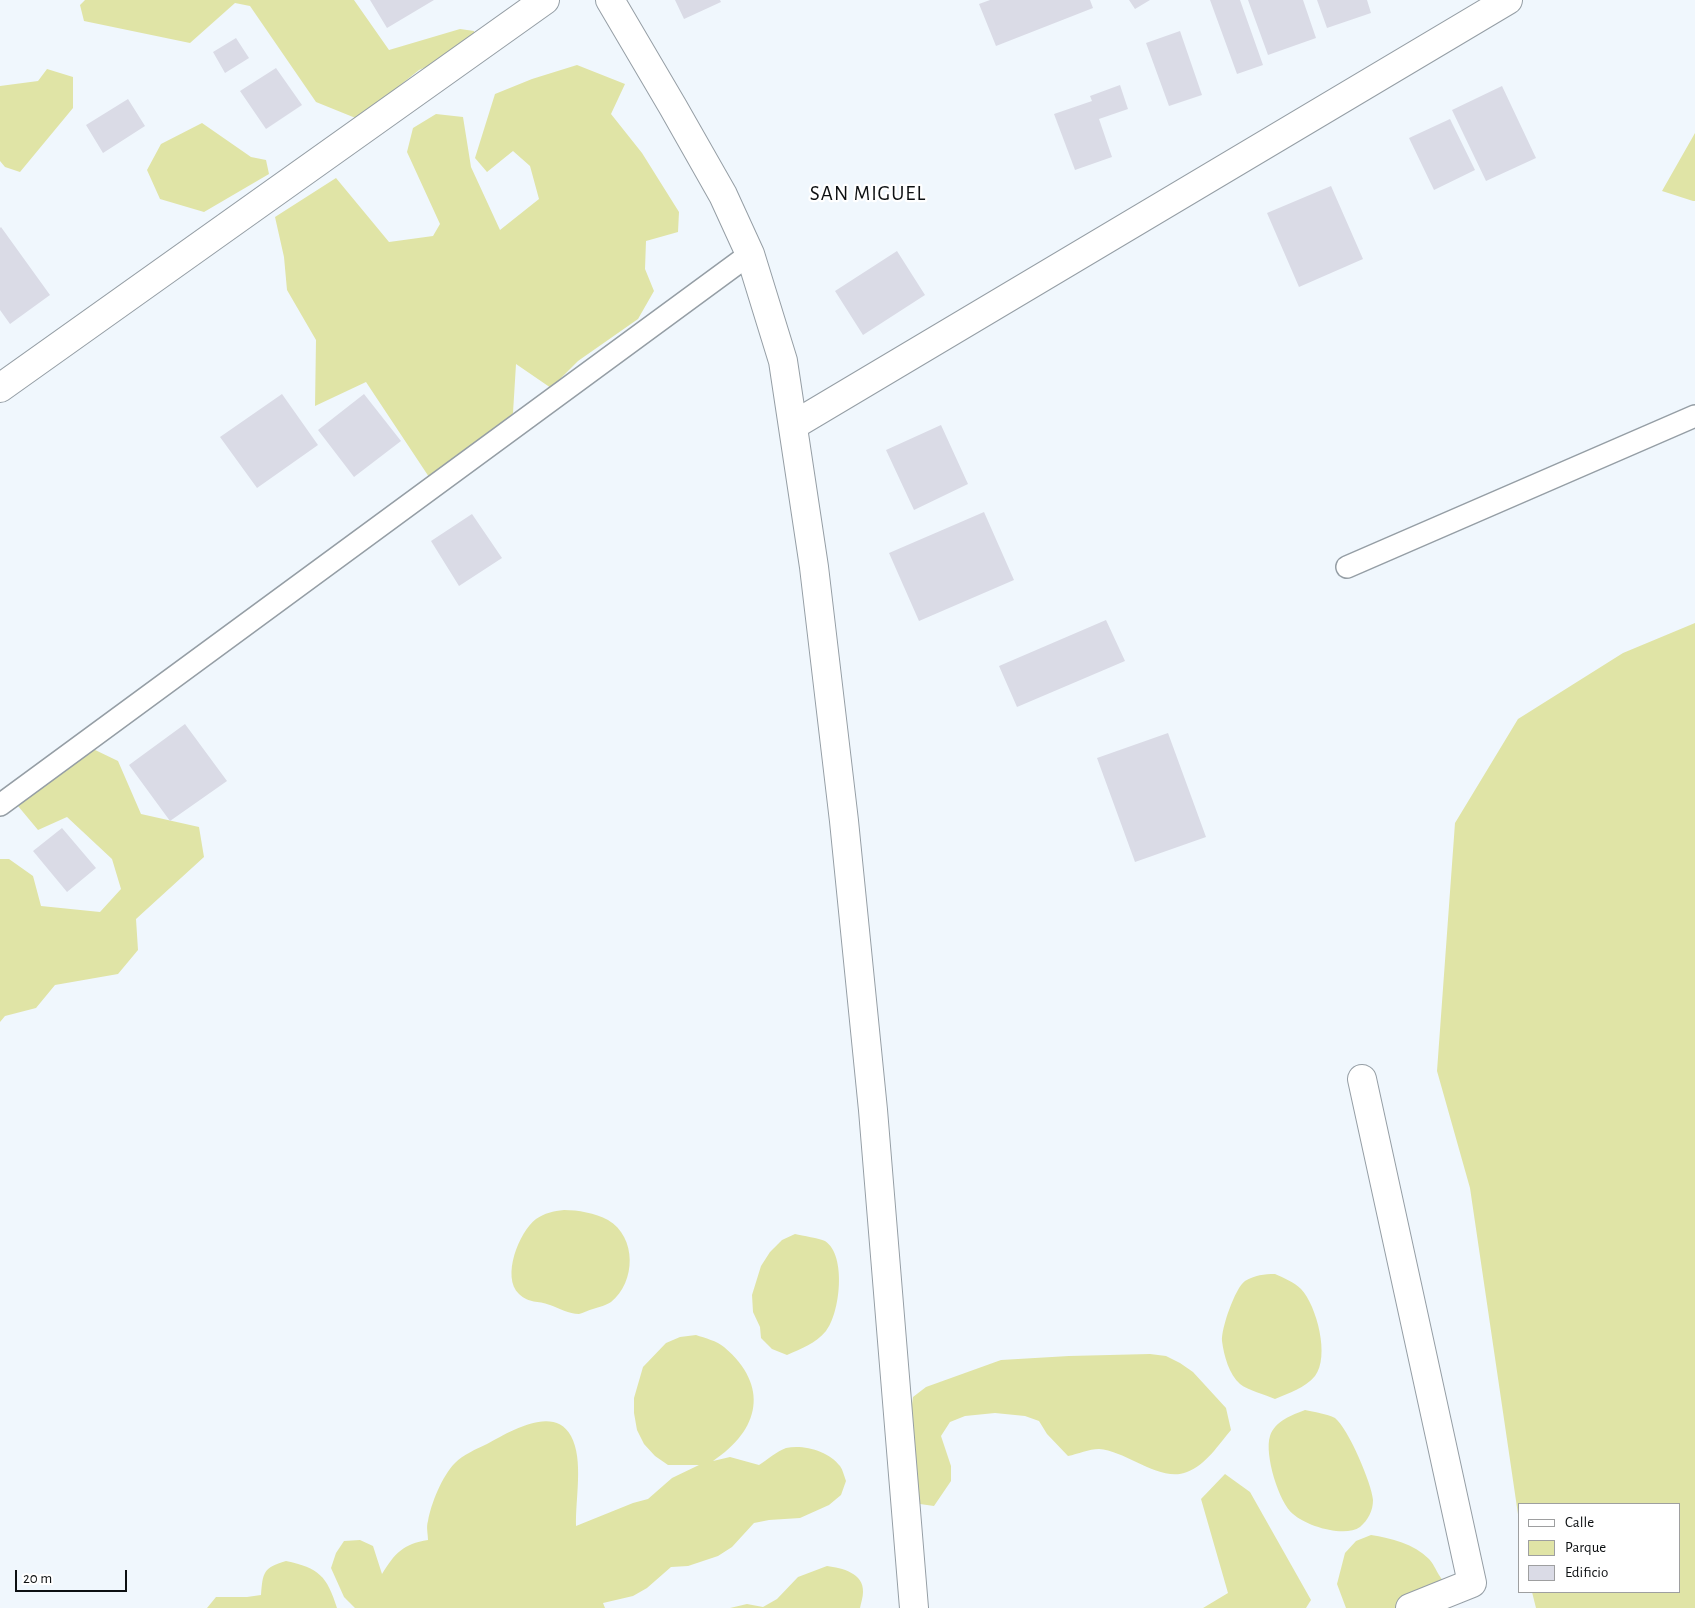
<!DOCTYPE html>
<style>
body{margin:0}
#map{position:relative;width:1695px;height:1608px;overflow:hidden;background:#f0f7fd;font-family:"Alegreya Sans",sans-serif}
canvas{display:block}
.legend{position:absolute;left:1518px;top:1503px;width:162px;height:90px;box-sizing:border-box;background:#fff;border:1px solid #9e9fa0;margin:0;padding:6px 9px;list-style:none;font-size:15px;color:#0d1012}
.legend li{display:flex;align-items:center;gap:10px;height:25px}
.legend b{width:25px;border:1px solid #9e9fa0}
.scale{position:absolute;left:15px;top:1570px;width:112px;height:22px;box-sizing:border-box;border:2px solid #0d1012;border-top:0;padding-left:6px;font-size:15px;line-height:18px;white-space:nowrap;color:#0d1012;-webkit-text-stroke:4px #fff;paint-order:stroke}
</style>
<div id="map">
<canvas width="1695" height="1608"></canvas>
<ul class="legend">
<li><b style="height:6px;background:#fff"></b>Calle</li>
<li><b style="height:14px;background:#e0e4a6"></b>Parque</li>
<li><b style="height:14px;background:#dadbe6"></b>Edificio</li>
</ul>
<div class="scale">20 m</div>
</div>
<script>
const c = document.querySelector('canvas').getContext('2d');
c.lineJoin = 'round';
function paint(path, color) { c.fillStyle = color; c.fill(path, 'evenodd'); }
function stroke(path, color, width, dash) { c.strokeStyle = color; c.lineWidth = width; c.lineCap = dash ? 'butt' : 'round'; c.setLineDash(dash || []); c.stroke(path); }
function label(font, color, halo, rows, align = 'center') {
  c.font = font + ' "Alegreya Sans",sans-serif'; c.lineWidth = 4.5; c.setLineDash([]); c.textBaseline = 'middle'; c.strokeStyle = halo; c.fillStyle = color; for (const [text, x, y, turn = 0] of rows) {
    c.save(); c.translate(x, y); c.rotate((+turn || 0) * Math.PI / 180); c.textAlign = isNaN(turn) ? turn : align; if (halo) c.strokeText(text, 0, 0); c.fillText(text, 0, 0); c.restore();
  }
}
paint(new Path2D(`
 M 85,0 L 354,0 L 389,50 L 460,29 L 474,31 L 475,46 L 419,70 L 358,119 L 316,102 L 250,6 L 235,3 L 190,43 L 84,21 L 80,5 Z
 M 577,65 L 625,84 L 611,114 L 642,153 L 679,212 L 678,232 L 646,241 L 645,269 L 654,291 L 638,319 L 578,361 L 551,388 L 516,364 L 513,413 L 478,449 L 429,477 L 366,382 L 315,406 L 316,340 L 287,290 L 284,257 L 275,217 L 336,178 L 389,242 L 433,236 L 440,224 L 407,152 L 413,128 L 436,114 L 463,117 L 471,167 L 500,230 L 539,199 L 530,166 L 513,151 L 487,172 L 475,158 L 495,94 L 532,79 Z
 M 47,69 L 73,77 L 73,108 L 20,172 L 5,167 L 0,161 L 0,86 L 38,81 Z
 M 202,123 L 251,157 L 266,160 L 269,174 L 204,212 L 160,199 L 147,170 L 161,144 Z
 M 1695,133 L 1695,201 L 1693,201 L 1662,191 Z
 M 1695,623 L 1695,1608 L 1536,1608 L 1532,1592 L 1679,1592 L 1679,1504 L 1519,1504 L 1519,1521 L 1470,1188 L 1437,1071 L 1455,823 L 1518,719 L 1623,653 Z
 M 91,748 L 118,761 L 141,814 L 199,827 L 204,857 L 136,919 L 138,950 L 118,974 L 55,985 L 36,1008 L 5,1016 L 0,1022 L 0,859 L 9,859 L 33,876 L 41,906 L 100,912 L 121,889 L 112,859 L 67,817 L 38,830 L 18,806 L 39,783 Z
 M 564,1210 C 578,1210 595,1213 608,1220 C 637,1237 636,1282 611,1302 C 607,1305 599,1307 593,1309 C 589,1310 583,1313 579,1314 C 569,1314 559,1308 550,1305 C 537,1300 530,1304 519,1294 C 501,1277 519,1232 536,1219 C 545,1213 553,1211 564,1210 Z
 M 795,1234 C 803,1236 819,1238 825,1241 C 847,1255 840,1314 826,1331 C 815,1344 802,1348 787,1355 L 772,1349 L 761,1338 L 760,1327 L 753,1312 L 752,1295 L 761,1266 L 770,1252 L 782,1240 Z
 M 1275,1274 C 1284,1278 1294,1282 1301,1289 C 1317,1306 1330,1357 1315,1376 C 1305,1388 1289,1393 1275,1399 C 1266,1395 1247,1390 1240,1384 C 1229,1374 1224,1356 1222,1341 C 1221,1329 1235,1288 1245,1281 C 1255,1275 1264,1274 1275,1274 Z
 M 696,1335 C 705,1338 717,1341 724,1347 C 770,1386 760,1430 713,1461 L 730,1457 L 759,1465 C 767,1460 777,1451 786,1448 C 803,1444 829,1451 840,1466 C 843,1470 844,1476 846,1481 L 841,1495 L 829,1505 L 800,1518 L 769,1520 L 754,1523 L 732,1547 L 718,1556 L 688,1566 L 671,1567 L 647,1588 L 633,1596 L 603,1603 L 605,1608 L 355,1608 L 344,1597 L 331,1568 L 336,1553 L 344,1541 L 360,1540 L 373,1546 L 382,1574 C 395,1553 403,1544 428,1540 C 428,1534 426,1527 428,1521 C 431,1504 442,1476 455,1463 C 463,1455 476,1449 487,1444 C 509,1432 554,1404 571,1436 C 584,1460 575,1500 576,1526 L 633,1503 L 648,1499 L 672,1478 L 699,1465 L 668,1465 L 655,1456 L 644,1444 L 637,1430 L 634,1413 L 634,1398 L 643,1367 L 666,1343 L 680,1337 Z
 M 1150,1354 L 1166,1356 L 1180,1363 L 1193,1372 L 1226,1408 L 1231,1430 C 1219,1444 1206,1465 1187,1472 C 1160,1483 1127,1451 1099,1449 C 1089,1449 1078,1454 1068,1456 L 1047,1434 L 1039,1421 L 1025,1416 L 995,1413 L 965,1416 L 950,1422 L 941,1436 L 951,1466 L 951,1481 L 934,1506 L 920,1504 C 907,1472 908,1431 913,1397 L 926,1387 L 1001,1360 L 1069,1356 Z
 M 1305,1410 C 1314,1412 1327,1414 1335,1418 C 1348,1428 1372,1484 1373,1500 C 1373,1511 1368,1520 1360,1527 C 1345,1538 1306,1526 1293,1514 C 1279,1503 1264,1454 1270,1436 C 1275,1421 1292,1415 1305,1410 Z
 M 1225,1474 L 1250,1492 L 1311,1600 L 1306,1608 L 1203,1608 L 1228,1593 L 1201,1499 Z
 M 1371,1535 C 1391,1538 1414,1544 1429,1559 C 1433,1563 1436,1570 1439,1575 C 1446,1585 1450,1595 1447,1608 L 1346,1608 L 1337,1584 L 1345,1553 L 1356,1541 Z
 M 286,1561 C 319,1568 327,1576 337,1608 L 207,1608 L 216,1597 L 247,1597 L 261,1595 C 263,1572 263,1568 286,1561 Z
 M 827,1566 C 842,1568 864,1573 863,1592 C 863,1597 861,1603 860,1608 L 730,1608 L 747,1604 L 763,1607 L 777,1599 L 798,1577 Z`), '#e0e4a6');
paint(new Path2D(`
 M 370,0 L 434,0 L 387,28 Z
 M 675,0 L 720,0 L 721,2 L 684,19 Z
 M 990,0 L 1090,0 L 1093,8 L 996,46 L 979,4 Z
 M 1129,0 L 1150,0 L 1135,9 Z
 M 1210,0 L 1240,0 L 1263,65 L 1237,74 Z
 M 1248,0 L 1303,0 L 1316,38 L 1268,55 Z
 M 1317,0 L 1367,0 L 1371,13 L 1327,28 Z
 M 1180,31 L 1202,95 L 1169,106 L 1146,43 Z
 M 236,38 L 249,58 L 225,73 L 213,52 Z
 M 276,68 L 302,105 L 266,129 L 240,91 Z
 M 1120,85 L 1128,109 L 1099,119 L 1112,157 L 1075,170 L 1054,114 L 1092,101 L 1090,96 Z
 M 1502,86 L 1536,158 L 1486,181 L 1452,110 Z
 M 128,99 L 145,126 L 103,153 L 86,125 Z
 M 1450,119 L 1475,170 L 1434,190 L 1409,138 Z
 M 1331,186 L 1363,259 L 1299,287 L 1267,213 Z
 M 1,227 L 50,295 L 10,324 L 0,310 L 0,228 Z
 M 897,251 L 925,295 L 863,335 L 835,291 Z
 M 282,394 L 318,445 L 257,488 L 220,437 Z
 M 364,394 L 401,441 L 354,477 L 318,430 Z
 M 941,425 L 968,484 L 914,510 L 886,450 Z
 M 984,512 L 1014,580 L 919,621 L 889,553 Z
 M 472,514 L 502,558 L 459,586 L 431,541 Z
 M 1106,620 L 1125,661 L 1017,707 L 999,666 Z
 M 185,724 L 227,781 L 170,821 L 129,765 Z
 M 1168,733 L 1206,837 L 1135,862 L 1097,758 Z
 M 62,828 L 96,868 L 67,892 L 33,851 Z`), '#dadbe6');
const service = new Path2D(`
 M 1347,567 L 1695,416
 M 0,805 L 750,254`);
const minor = new Path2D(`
 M 0,388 L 545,0
 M 794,425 L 1508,0
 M 1362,1079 L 1472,1583 L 1410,1608`);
const tertiary = new Path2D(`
 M 610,0 L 673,107 L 723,195 L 750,254 L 783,361 L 814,567 L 844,821 L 873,1110 L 914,1608`);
stroke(service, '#959ea5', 24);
stroke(minor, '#959ea5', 30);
stroke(tertiary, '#959ea5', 30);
stroke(service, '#fff', 21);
stroke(minor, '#fff', 28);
stroke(tertiary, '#fff', 28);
c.letterSpacing = '1px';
label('21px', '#0d1012', '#fff', [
 ["SAN MIGUEL",868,194]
]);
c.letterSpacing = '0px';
</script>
